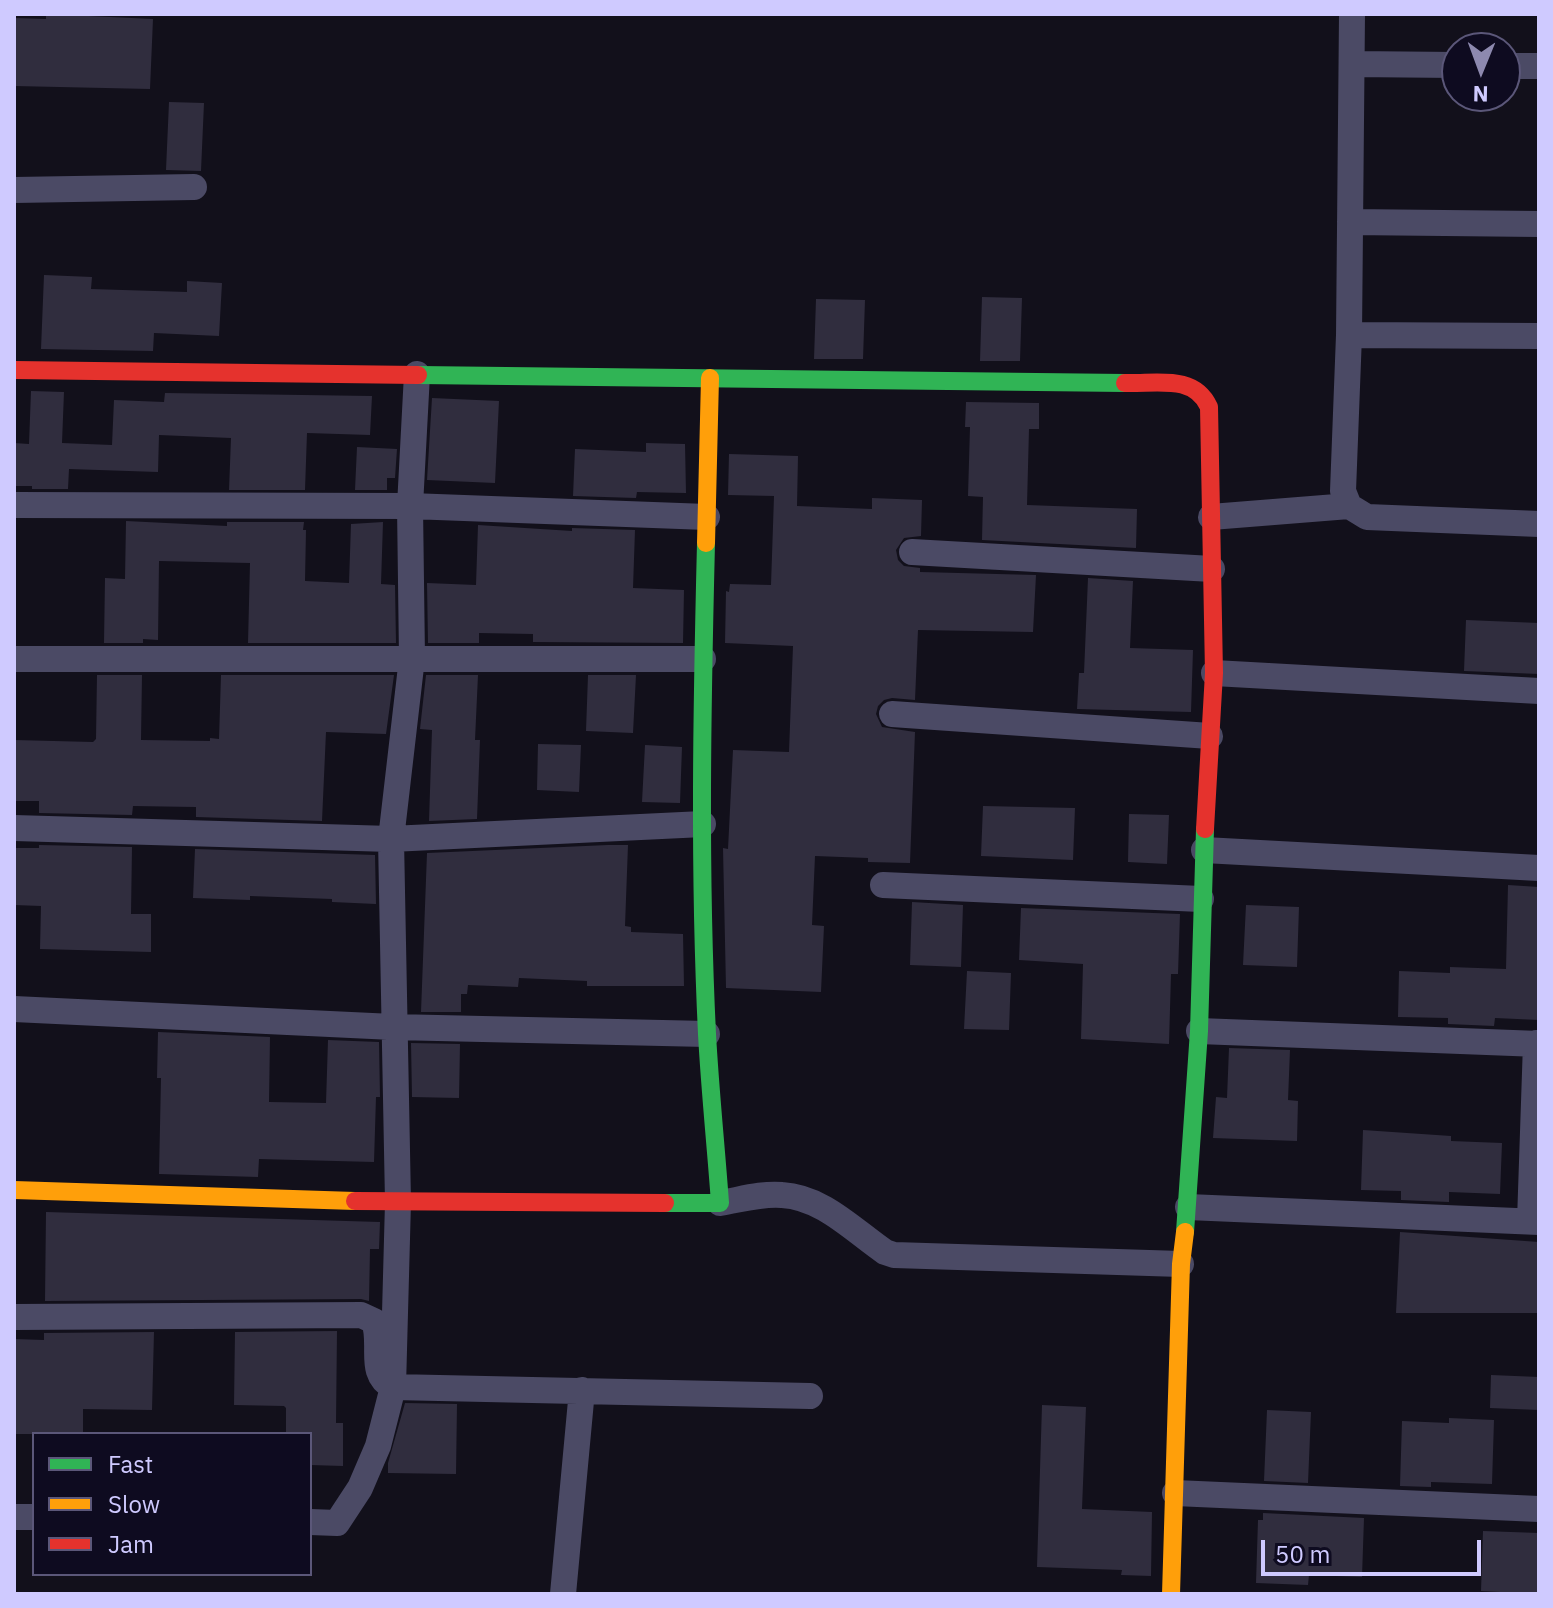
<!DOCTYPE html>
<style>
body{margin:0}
#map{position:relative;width:1553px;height:1608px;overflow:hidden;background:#12101b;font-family:"IBM Plex Sans",sans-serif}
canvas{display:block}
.frame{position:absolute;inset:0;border:16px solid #cfcaff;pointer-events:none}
.legend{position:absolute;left:32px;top:1432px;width:280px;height:144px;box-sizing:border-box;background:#0e0b20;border:2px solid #5b5779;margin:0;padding:10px 14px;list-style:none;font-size:24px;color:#cfcaff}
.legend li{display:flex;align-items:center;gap:16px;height:40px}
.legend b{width:40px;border:2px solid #5b5779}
.north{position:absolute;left:1441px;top:32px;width:80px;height:80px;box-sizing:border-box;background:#0e0b20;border:2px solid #5b5779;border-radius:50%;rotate:181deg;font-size:22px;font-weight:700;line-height:32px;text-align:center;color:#cfcaff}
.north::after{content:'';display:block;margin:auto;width:28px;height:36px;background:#8d89af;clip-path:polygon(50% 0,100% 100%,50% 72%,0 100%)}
.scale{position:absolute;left:1261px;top:1540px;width:220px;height:36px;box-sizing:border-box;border:4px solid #cfcaff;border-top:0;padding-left:10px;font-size:24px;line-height:28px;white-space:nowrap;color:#cfcaff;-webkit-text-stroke:6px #0e0b20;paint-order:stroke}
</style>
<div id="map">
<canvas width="1553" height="1608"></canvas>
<div class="frame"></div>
<ul class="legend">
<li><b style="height:10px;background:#30b455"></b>Fast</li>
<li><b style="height:10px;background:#ff9f0a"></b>Slow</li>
<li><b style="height:10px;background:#e5322d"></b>Jam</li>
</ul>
<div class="north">N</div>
<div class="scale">50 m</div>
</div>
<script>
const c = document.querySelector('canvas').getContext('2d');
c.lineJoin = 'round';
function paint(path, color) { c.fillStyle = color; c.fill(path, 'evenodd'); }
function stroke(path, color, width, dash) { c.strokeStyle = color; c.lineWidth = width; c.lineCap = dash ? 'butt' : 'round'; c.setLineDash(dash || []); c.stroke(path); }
paint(new Path2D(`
 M 46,14 L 153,19 L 150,89 L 14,86 L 14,18 L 46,19 Z
 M 169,102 L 204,103 L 201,171 L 166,170 Z
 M 44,275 L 92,277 L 91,289 L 187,292 L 187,281 L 222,283 L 219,336 L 154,333 L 153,351 L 41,349 Z
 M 982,297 L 1022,298 L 1020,361 L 980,361 Z
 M 816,299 L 865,300 L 863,359 L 814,359 Z
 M 31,391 L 64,392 L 62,443 L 112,445 L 114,400 L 164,402 L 165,393 L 372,396 L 370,435 L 307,433 L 305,490 L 229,490 L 231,438 L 159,435 L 158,472 L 69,469 L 68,489 L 32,489 L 32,486 L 14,486 L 14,443 L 29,444 Z
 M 432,398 L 499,401 L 495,483 L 427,480 Z
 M 966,402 L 1039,403 L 1039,429 L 1029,429 L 1027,505 L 1137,509 L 1136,548 L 982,540 L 983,497 L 968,496 L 970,427 L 965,427 Z
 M 646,443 L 685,444 L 686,493 L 637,492 L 636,498 L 573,496 L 575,449 L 646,452 Z
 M 357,447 L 397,449 L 395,478 L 387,478 L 387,490 L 355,490 Z
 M 729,454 L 798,456 L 797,506 L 872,509 L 872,498 L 922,500 L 921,536 L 904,538 L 896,550 L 898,560 L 904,566 L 920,568 L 920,572 L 1036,575 L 1033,632 L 918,630 L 915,700 L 892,698 L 884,700 L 878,706 L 876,714 L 882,727 L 915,732 L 910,863 L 868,862 L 868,858 L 815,856 L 812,925 L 824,926 L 821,992 L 726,988 L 723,848 L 728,849 L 733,750 L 789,752 L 793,646 L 725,643 L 726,591 L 729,592 L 730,584 L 771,585 L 774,496 L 728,495 Z
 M 126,521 L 227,526 L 227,522 L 304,522 L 303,530 L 306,530 L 305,581 L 349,583 L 351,524 L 383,522 L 381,584 L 395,585 L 396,643 L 248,643 L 250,563 L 159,561 L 158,640 L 143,639 L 143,643 L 104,643 L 105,578 L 125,579 Z
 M 478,525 L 572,531 L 572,528 L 635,530 L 633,588 L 684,590 L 683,643 L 533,642 L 533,634 L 479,633 L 479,643 L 428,643 L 427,583 L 476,585 Z
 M 1088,578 L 1133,581 L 1130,648 L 1193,650 L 1191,712 L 1077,709 L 1079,673 L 1084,673 Z
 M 1466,620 L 1539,623 L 1539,674 L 1464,671 Z
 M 97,675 L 142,675 L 141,740 L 210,741 L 210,738 L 219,739 L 221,675 L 394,675 L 386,734 L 326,732 L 322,821 L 196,817 L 196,807 L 133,806 L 132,815 L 39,813 L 39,801 L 14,801 L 14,740 L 93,742 L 96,739 Z
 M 426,675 L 478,675 L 475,740 L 480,740 L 477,819 L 429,821 L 432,730 L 420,729 Z
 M 588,675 L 636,675 L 633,733 L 586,731 Z
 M 538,744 L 581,745 L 579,792 L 537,790 Z
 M 645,745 L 682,747 L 680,803 L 642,802 Z
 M 983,806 L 1075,808 L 1073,860 L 981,856 Z
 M 1129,814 L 1169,815 L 1167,864 L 1128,862 Z
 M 39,845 L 132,847 L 131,914 L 151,914 L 151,952 L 40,949 L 41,906 L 14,905 L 14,848 L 39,848 Z
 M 608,845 L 628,845 L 625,926 L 631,927 L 631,932 L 683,934 L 684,986 L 587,986 L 587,981 L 519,978 L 518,987 L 468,985 L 467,994 L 461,994 L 461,1012 L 421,1012 L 427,853 Z
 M 195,849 L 375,855 L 376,904 L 332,902 L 332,899 L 250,896 L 250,900 L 193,898 Z
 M 1508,885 L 1539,887 L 1539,1020 L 1495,1018 L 1494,1026 L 1448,1024 L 1448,1018 L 1398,1017 L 1399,971 L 1450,973 L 1450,967 L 1506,969 Z
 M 912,902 L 963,905 L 961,967 L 910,965 Z
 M 1246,905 L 1299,907 L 1297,967 L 1243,965 Z
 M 1021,908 L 1180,914 L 1178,974 L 1171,974 L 1169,1044 L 1081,1039 L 1083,964 L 1019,960 Z
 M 967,971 L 1011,973 L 1009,1030 L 964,1029 Z
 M 158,1032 L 270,1037 L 269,1102 L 326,1103 L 328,1040 L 379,1042 L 380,1097 L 376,1097 L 374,1162 L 259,1159 L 258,1177 L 159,1174 L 161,1078 L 157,1078 Z
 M 411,1043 L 460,1044 L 459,1098 L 412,1097 Z
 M 1229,1048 L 1290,1050 L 1288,1100 L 1298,1101 L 1297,1141 L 1213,1138 L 1216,1097 L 1227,1098 Z
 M 1363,1130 L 1451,1136 L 1451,1141 L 1502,1143 L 1500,1194 L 1449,1192 L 1449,1202 L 1401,1200 L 1401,1191 L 1361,1190 Z
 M 46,1212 L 380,1222 L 379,1249 L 370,1249 L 369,1301 L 361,1299 L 45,1301 Z
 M 1400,1232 L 1539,1242 L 1538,1313 L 1396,1313 Z
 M 337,1331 L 336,1423 L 343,1423 L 343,1466 L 310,1465 L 310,1434 L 286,1434 L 286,1408 L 284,1406 L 234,1405 L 235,1332 Z
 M 154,1332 L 152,1410 L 83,1409 L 83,1434 L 14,1434 L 14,1339 L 44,1340 L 44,1333 Z
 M 1491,1375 L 1539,1377 L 1539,1410 L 1490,1408 Z
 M 405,1403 L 457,1404 L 456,1474 L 388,1473 L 388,1463 Z
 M 1042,1405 L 1086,1407 L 1082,1509 L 1152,1512 L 1151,1576 L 1121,1575 L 1122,1570 L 1037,1567 Z
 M 1267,1410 L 1311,1412 L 1308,1483 L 1264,1481 Z
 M 1449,1418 L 1494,1420 L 1492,1484 L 1431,1482 L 1431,1487 L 1400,1486 L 1402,1421 L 1449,1423 Z
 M 1263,1513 L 1364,1518 L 1362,1577 L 1309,1575 L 1308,1585 L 1256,1583 L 1258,1520 L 1263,1520 Z
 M 1483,1531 L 1539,1533 L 1539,1594 L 1481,1591 Z`), '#302d3e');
stroke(new Path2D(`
 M 1352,14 L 1349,335 L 1343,491 L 1349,506 L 1367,517 L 1539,524
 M 1352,64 L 1457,65
 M 1505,66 L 1539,66
 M 14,190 L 194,187
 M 1350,222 L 1539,224
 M 1349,335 L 1539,336
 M 14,505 L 410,506 L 707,517
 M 1211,517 L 1349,506
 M 912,552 L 1212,569
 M 14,659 L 703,659
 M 1214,673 L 1539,691
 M 892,714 L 1210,736
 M 14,828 L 391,839 L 703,824
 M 1204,850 L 1539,868
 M 883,885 L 1201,899
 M 14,1009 L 393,1027 L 707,1034
 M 1199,1031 L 1539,1044
 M 720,1203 C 739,1200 762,1193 782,1195 C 822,1197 853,1230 885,1252 L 894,1255 L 1181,1264
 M 1188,1207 L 1539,1222
 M 1530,1221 L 1536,1043
 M 14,1317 L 361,1315 L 374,1321 C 383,1345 367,1374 393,1387 L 810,1396
 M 1175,1493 L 1539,1509
 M 14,1517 L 34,1517
 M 310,1522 L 337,1523 L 360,1488 L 378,1446 L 393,1387 L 398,1202 L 391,839 L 412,658 L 410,506 L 417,374
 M 563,1594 L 582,1390`), '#4b4a65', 26);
stroke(new Path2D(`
 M 418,375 L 1125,383
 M 665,1203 L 720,1203 C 716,1147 710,1090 707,1034 C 699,870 702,706 706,543
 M 1185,1232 L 1199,1031 L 1205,829`), '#30b455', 18);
stroke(new Path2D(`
 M 706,543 L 710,378
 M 14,1190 L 355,1201
 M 1171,1594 L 1181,1264 L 1185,1232`), '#ff9f0a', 18);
stroke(new Path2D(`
 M 14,370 L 418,375
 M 1125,383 C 1157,384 1194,374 1209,407 L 1214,673 L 1205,829
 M 355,1201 L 665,1203`), '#e5322d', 18);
</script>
